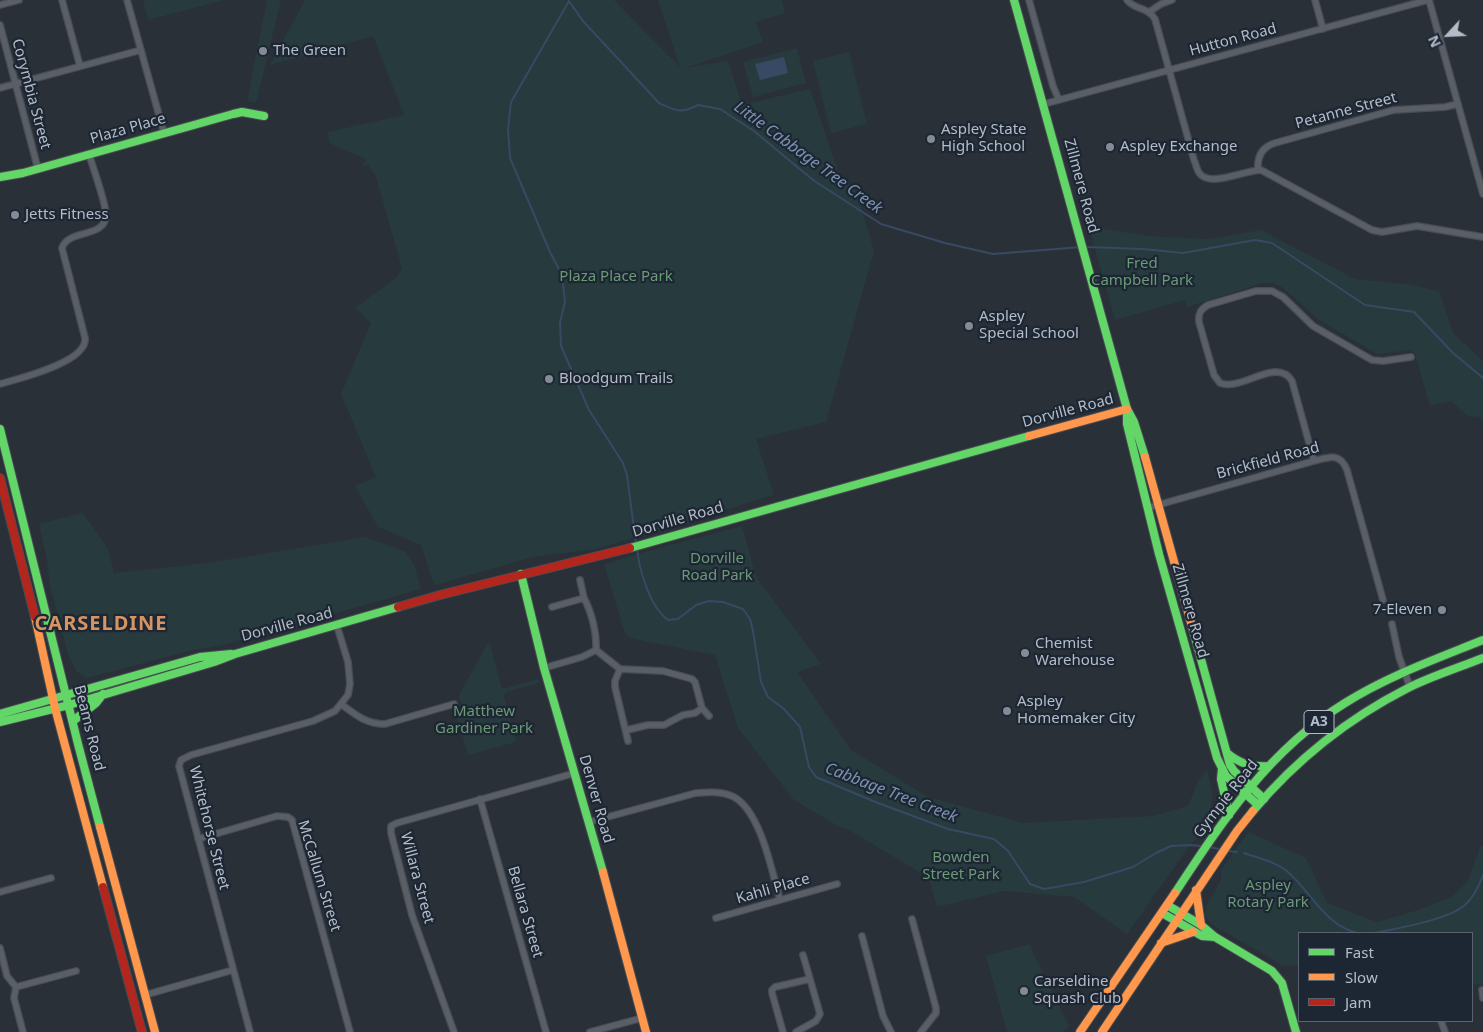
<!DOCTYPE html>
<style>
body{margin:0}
#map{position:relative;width:1483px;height:1032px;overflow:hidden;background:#2a3038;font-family:"Noto Sans",sans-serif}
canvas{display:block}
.legend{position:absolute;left:1298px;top:932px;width:175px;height:90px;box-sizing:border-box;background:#1d2633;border:1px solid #59626f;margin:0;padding:6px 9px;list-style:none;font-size:15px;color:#b4bcc9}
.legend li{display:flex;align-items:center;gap:10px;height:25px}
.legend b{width:25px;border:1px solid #59626f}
.north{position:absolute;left:1423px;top:10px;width:50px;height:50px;-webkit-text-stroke:4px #1d2633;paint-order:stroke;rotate:245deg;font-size:14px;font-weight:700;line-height:20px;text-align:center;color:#b4bcc9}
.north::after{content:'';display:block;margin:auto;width:18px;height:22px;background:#b4bcc9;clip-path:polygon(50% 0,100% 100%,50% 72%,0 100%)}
</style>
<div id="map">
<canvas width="1483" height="1032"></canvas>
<ul class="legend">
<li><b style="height:6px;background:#63d668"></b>Fast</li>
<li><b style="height:6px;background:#ff974d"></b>Slow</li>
<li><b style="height:6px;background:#b3261e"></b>Jam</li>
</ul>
<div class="north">N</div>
</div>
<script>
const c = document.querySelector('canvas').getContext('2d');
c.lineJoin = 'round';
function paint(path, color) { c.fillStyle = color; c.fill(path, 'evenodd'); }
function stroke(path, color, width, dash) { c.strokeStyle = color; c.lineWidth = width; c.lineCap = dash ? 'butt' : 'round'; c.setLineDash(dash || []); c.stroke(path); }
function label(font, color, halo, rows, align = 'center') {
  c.font = font + ' "Noto Sans",sans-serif'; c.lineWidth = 4.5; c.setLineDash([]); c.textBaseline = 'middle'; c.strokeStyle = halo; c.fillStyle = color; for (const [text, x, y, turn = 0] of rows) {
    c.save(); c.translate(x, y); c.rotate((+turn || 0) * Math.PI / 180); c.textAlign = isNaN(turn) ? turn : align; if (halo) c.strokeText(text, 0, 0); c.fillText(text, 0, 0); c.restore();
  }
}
paint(new Path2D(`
 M 143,0 L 224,0 L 148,20 Z
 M 267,0 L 281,0 L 256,103 L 247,101 Z
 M 305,0 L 614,0 L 680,67 L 658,0 L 782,0 L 785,13 L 756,22 L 763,42 L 685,68 L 728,61 L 742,105 L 810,89 L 839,174 L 857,193 L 874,251 L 826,422 L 756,439 L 774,495 L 596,549 L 533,557 L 434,585 L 421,545 L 378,527 L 355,486 L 376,477 L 341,394 L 371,323 L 355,308 L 396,278 L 402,268 L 376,177 L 368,165 L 361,166 L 366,161 L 362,157 L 329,143 L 328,132 L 404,115 L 373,36 L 270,65 Z
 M 797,48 L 806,83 L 753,97 L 743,62 Z
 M 849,52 L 867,124 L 831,133 L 813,61 Z
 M 1089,227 L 1149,236 L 1207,239 L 1261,230 L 1355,279 L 1412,285 L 1439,291 L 1453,333 L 1483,361 L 1483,422 L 1479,417 L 1468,416 L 1451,401 L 1430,406 L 1415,354 L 1410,350 L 1377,354 L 1318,319 L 1282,287 L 1273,283 L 1263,283 L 1187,307 L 1185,300 L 1115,320 Z
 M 83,513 L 108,549 L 114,573 L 207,563 L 365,537 L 406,552 L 415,567 L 421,589 L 227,644 L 193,650 L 87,678 L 77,672 L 68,654 L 50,586 L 47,560 L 39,524 Z
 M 742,526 L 756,577 L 821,664 L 797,672 L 851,750 L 928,797 L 1023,823 L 1153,816 L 1188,806 L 1198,781 L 1207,770 L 1212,791 L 1211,824 L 1190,845 L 1127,934 L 1074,897 L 1004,891 L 937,907 L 929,878 L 849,830 L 838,826 L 794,800 L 738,728 L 715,655 L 630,638 L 625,633 L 604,564 C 616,562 626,557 637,554 Z
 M 489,641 L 502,689 L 538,679 L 539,683 L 506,692 L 504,696 L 516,742 L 468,755 L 456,713 L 462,709 C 463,704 462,701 458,697 Z
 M 1248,832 L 1306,858 L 1327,903 L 1377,922 L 1415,911 L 1452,897 L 1468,881 L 1480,847 L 1483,845 L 1483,985 L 1472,984 L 1472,933 L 1299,933 L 1299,966 L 1282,965 L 1211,924 L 1205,915 L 1206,906 L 1221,880 L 1221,870 Z
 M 1029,944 L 1069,1026 L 1063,1032 L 1007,1032 L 986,956 Z`), '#273a3e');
paint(new Path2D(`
 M 784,57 L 788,73 L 760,80 L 755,64 Z`), '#384963');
stroke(new Path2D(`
 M 569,1 L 511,102 L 508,129 L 510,158 L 550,252 L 562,275 L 565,302 L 560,323 L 561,346 L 589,410 L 623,463 L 627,475 L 636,544
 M 569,1 L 583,21 L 659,103 C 676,111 681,114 698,105 L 720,109 L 754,131 L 813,180 L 881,224 L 945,243 L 993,254 L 1081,247
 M 1085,247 L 1143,249 L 1183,253 L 1255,240 L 1272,243 L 1365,305 L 1414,312 L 1453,353 L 1483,378
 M 637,548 C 639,570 650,607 668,620 L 678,619 L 696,605 L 709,601 L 723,602 L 743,609 L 750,619 L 753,631 L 761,682 L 768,697 L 784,709 L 800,727 L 809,767 L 816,777 L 878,803 L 948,829 L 994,839 L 1008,851 L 1030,884 L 1044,889 L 1084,882 L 1133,867 L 1156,853 L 1171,846 L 1190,845 L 1202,846
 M 1209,847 L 1219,849
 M 1229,851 L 1237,852
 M 1244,853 C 1258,858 1276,862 1288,872 C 1311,892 1325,925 1357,933
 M 1375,933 C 1398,928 1448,920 1465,905 C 1474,897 1479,886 1483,875`), '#384963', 2);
const street = new Path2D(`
 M 62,0 L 80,66
 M 127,0 L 164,133
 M 1029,0 L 1053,86 L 1059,100
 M 1127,0 C 1134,10 1147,6 1155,19 L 1194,160 C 1196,164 1197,171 1200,174 C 1211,187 1246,170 1261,170 L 1372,230 L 1382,232 L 1417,226 L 1483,237
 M 1315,0 L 1323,29
 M 1429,0 L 1483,194
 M 0,5 L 19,0
 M 1149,12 L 1161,4 L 1172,0
 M 0,25 L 38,169
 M 0,88 L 141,50
 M 1044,104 L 1428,0
 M 1258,170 C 1257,157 1262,147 1275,143 L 1394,110 L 1445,107 L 1458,104
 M 0,384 C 18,379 88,362 85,338 L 62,248 C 69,228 105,239 106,215 C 106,203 93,168 89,154
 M 1314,461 L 1292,381 C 1277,356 1241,392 1220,383 L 1214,375 L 1199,322 C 1198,313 1201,309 1208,305 L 1256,291 L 1272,291 L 1283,297 L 1313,326 L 1372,360 L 1383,361 L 1411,357
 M 1147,508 L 1314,461 C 1329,457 1340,452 1347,470 L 1383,600
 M 580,580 L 584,598
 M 552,607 L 584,598 C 592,613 597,634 596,650
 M 1392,624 L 1399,657 L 1410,687
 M 544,668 L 582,657 L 596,650 L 620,669 L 663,671 L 692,679 L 695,682 L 702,708 L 695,713 L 683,715 L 664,725 L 648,725 L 627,730
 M 620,669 L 615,681 L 615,687 L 628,741
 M 341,704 C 356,715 366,724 385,724 L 454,704
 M 702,708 L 709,716
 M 480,799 L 546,1032
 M 589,822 L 696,793 C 710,792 722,791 734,797 C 761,812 772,872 780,900
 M 198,839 L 277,816 L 288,817 L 292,820 L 350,1032
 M 0,892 L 51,878
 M 716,918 L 837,884
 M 912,919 L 936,1008 L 936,1013 L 921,1032
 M 862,936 L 883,1016 L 891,1032
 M 0,948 L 7,976 L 16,987 L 14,998 L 23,1032
 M 803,955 L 810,979
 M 16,987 L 76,971
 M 1482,990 L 1483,998
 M 145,995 L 233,970
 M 1441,1021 L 1445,1032
 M 250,1032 L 179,766 L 181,760 L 191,755 L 313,721 L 335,711 L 348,695 L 350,684 L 348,662 L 337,626
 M 454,1032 L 412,915 L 391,833 L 391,826 L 397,823 L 575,773
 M 590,1032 L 642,1018
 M 783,1032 L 772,993 L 772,990 L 775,987 L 810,979 L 820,1014 L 816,1021 L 796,1032`);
const fast = new Path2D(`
 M 1014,0 L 1127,409 L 1134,422 L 1145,457
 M 0,177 L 23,173 L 233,114 L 242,112 L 264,116
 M 1127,411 L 1127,424 L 1159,554 L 1217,758 L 1226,776 L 1258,805
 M 0,429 L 78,744 L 100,827
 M 630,548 L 1029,436
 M 521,574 L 544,668 L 603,872
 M 1193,630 L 1230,765 L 1234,771 L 1264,799
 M 0,714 L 200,657 L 231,654
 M 73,721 L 96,703 L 103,694
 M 0,722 L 69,705 L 214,662 L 235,654 L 398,607
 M 1227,753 C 1240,764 1252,767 1268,766
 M 1222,769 L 1221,779 L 1229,815
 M 1253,811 C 1296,760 1349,718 1408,688 C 1432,676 1458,668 1483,658
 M 1175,893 C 1223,820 1269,750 1345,703 C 1388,676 1436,659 1483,640
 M 1167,905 L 1201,925 L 1215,937 L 1272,971 L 1282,983 L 1296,1032
 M 1162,913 L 1202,936 L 1215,937`);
const slow = new Path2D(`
 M 1029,436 L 1127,409
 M 1145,457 L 1193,630
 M 35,617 L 55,708 L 103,887
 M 100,827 L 155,1032
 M 603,872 L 646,1032
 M 1196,890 L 1201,925
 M 1161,943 L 1193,932
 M 1080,1032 L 1175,893
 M 1102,1032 L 1237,831 L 1253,811`);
const jam = new Path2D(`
 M 0,478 L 35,617
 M 398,607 L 440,595 L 630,548
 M 103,887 L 142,1032`);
stroke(street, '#484c53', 8);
stroke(fast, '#484c53', 10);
stroke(slow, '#484c53', 10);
stroke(jam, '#484c53', 10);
stroke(street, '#5a5e66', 5.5);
stroke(fast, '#63d668', 8);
stroke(slow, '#ff974d', 8);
stroke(jam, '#b3261e', 8);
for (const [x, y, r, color] of [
 [263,51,5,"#848b96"],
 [931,139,5,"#848b96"],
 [1110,147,5,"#848b96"],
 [15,215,5,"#848b96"],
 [969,326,5,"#848b96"],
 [549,379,5,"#848b96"],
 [1442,610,5,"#848b96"],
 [1025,653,5,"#848b96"],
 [1007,711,5,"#848b96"],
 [1024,991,5,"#848b96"]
]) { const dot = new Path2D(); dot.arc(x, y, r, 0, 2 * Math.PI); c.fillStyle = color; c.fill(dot); stroke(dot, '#1d2633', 2); }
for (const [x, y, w] of [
 [1319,722,30]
]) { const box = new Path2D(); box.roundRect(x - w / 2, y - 11.5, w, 23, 4); c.fillStyle = '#1d2633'; c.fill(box); stroke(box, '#b4bcc9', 1); }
label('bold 14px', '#b4bcc9', null, [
 ["A3",1319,722]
]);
label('15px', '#b4bcc9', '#1d2633', [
 ["Hutton Road",1233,40,-15],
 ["Corymbia Street",31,94,75],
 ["Petanne Street",1346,111,-15],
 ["Plaza Place",128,129,-16],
 ["Zillmere Road",1081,186,75],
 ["Dorville Road",1068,411,-15],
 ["Brickfield Road",1268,461,-15],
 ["Dorville Road",678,520,-16],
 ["Zillmere Road",1190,611,74],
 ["Dorville Road",287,625,-15],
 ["Beams Road",89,728,76],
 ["Denver Road",596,799,74],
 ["Gympie Road",1226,799,-52],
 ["Whitehorse Street",209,828,76],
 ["McCallum Street",319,876,73],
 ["Willara Street",417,878,75],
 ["Kahli Place",773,889,-16],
 ["Bellara Street",525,912,74]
]);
label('15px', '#b4bcc9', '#1d2633', [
 ["The Green",273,51],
 ["Aspley State",941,130],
 ["High School",941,147],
 ["Aspley Exchange",1120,147],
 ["Jetts Fitness",25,215],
 ["Aspley",979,317],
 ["Special School",979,334],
 ["Bloodgum Trails",559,379],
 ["7-Eleven",1432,610,"right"],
 ["Chemist",1035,644],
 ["Warehouse",1035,661],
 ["Aspley",1017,702],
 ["Homemaker City",1017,719],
 ["Carseldine",1034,982],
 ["Squash Club",1034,999]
], 'left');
label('15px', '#6b9a76', '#1d2633', [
 ["Fred",1142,264],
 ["Campbell Park",1142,281],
 ["Plaza Place Park",616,277],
 ["Dorville",717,559],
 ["Road Park",717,576],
 ["Matthew",484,712],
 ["Gardiner Park",484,729],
 ["Bowden",961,858],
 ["Street Park",961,875],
 ["Aspley",1268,886],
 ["Rotary Park",1268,903]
]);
label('italic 16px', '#7c92b1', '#1d2633', [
 ["Little Cabbage Tree Creek",808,158,36],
 ["Cabbage Tree Creek",891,793,21]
]);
c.letterSpacing = '1px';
label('bold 20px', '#d59563', '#1d2633', [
 ["CARSELDINE",101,624]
]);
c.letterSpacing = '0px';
</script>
